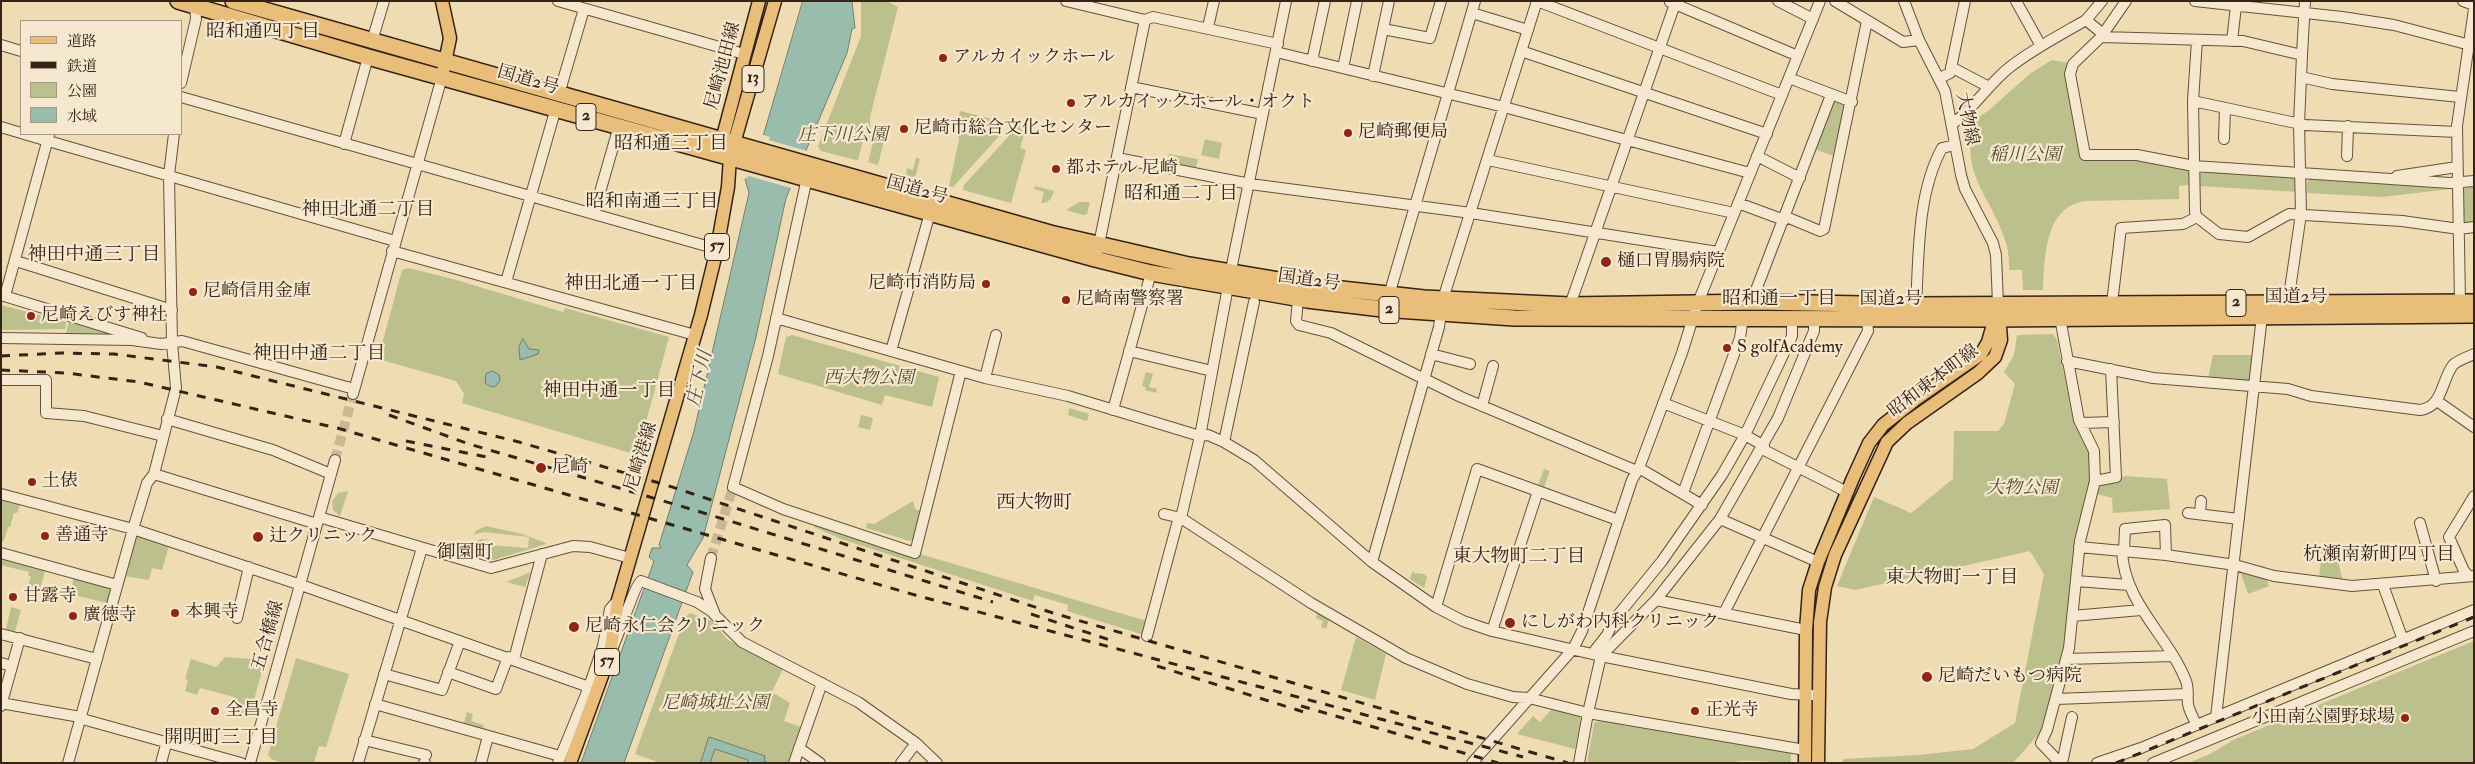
<!DOCTYPE html>
<meta charset="utf-8">
<style>
body{margin:0}
#map{position:relative;width:2475px;height:764px;overflow:hidden;background:#f0dcb3;font-family:"IM FELL Double Pica","Noto Serif JP",serif}
canvas{display:block}
.frame{position:absolute;inset:0;border:2px solid #352317;pointer-events:none}
.legend{position:absolute;left:20px;top:20px;width:162px;height:115px;box-sizing:border-box;background:#f5e8ce;border:1px solid #a89985;margin:0;padding:6px 9px;list-style:none;font-size:15px;color:#352317}
.legend li{display:flex;align-items:center;gap:10px;height:25px}
.legend b{width:25px;border:1px solid #a89985}
</style>
<div id="map">
<canvas width="2475" height="764"></canvas>
<div class="frame"></div>
<ul class="legend">
<li><b style="height:6px;background:#e8be7a"></b>道路</li>
<li><b style="height:6px;background:#352317"></b>鉄道</li>
<li><b style="height:14px;background:#bbc08c"></b>公園</li>
<li><b style="height:14px;background:#9abcac"></b>水域</li>
</ul>
</div>
<script>
const c = document.querySelector('canvas').getContext('2d');
c.lineJoin = 'round';
function paint(path, color) { c.fillStyle = color; c.fill(path, 'evenodd'); }
function stroke(path, color, width, dash) { c.strokeStyle = color; c.lineWidth = width; c.lineCap = dash ? 'butt' : 'round'; c.setLineDash(dash || []); c.stroke(path); }
function label(font, color, halo, rows, align = 'center') {
  c.font = font + ' "IM FELL Double Pica","Noto Serif JP",serif'; c.lineWidth = 4.5; c.setLineDash([]); c.textBaseline = 'middle'; c.strokeStyle = halo; c.fillStyle = color; for (const [text, x, y, turn = 0] of rows) {
    c.save(); c.translate(x, y); c.rotate((+turn || 0) * Math.PI / 180); c.textAlign = isNaN(turn) ? turn : align; if (halo) c.strokeText(text, 0, 0); c.fillText(text, 0, 0); c.restore();
  }
}
paint(new Path2D(`
 M 861,1 L 887,1 L 898,7 L 870,117 L 871,137 L 863,141 L 858,160 L 856,160 L 821,151 L 818,146 L 861,36 Z
 M 2052,60 L 2068,63 L 2066,77 L 2080,155 L 2135,159 L 2189,170 L 2189,185 L 2179,186 L 2179,199 L 2086,201 C 2044,206 2045,258 2043,290 L 2023,290 L 2022,270 L 2009,270 C 2009,262 2009,252 2006,243 C 1992,195 1958,176 1975,119 L 1988,111 L 2031,73 Z
 M 1832,98 L 1848,104 L 1837,157 L 1814,149 Z
 M 960,111 L 1004,122 L 1001,134 L 953,187 L 949,186 L 959,140 L 955,128 Z
 M 1013,125 L 1026,128 L 1020,148 L 1026,150 L 1011,203 L 963,190 L 964,185 L 1009,136 Z
 M 885,137 L 878,165 L 868,162 L 873,143 Z
 M 1205,139 L 1222,143 L 1219,159 L 1201,155 Z
 M 1169,154 L 1198,159 L 1196,169 L 1167,163 Z
 M 916,158 L 920,159 L 915,178 L 906,175 L 907,168 L 913,170 Z
 M 2200,171 L 2293,177 L 2298,182 L 2298,192 L 2199,186 Z
 M 2311,178 L 2450,189 L 2382,197 L 2307,193 L 2307,182 Z
 M 2468,185 L 2474,185 L 2474,223 L 2468,224 L 2464,221 L 2463,190 Z
 M 1035,186 L 1054,191 C 1052,199 1049,203 1041,203 L 1044,192 L 1034,189 Z
 M 1079,202 L 1090,202 L 1087,214 L 1083,215 L 1066,210 Z
 M 408,268 L 453,279 L 563,312 L 565,308 L 669,337 L 637,455 L 462,403 L 464,394 L 456,381 L 378,359 L 402,270 Z
 M 1,305 L 66,322 L 65,329 L 1,330 Z
 M 69,321 L 118,333 L 117,337 L 66,333 Z
 M 2053,334 L 2057,340 L 2073,416 L 2090,453 L 2091,478 L 2074,544 L 2065,644 L 2044,728 L 2013,763 L 1843,763 L 1843,759 L 1918,755 L 1973,749 L 2015,723 L 2044,574 L 2030,551 L 1855,590 L 1837,586 L 1874,497 L 1911,513 L 1953,479 L 1954,431 L 1998,431 L 2004,424 L 2015,384 L 2004,372 L 2014,355 L 2017,335 Z
 M 792,335 L 939,377 L 932,407 L 885,395 L 882,405 L 778,374 L 786,337 Z
 M 2213,355 L 2254,355 L 2251,382 L 2208,379 Z
 M 1146,372 L 1153,374 L 1149,387 L 1157,389 L 1156,393 L 1145,390 L 1146,387 L 1142,386 Z
 M 1069,408 L 1089,414 L 1087,421 L 1068,415 Z
 M 861,415 L 873,418 L 870,430 L 858,427 Z
 M 1544,469 L 1550,471 L 1543,490 L 1537,488 Z
 M 2126,476 L 2167,479 L 2170,509 L 2113,513 L 2112,498 L 2097,494 L 2099,482 Z
 M26.5 482a5.5 5.5 0 1 1 11 0a5.5 5.5 0 1 1-11 0Z
 M 348,491 L 340,516 L 333,510 L 332,502 L 338,493 Z
 M 1,499 L 20,504 L 17,513 L 14,513 L 10,527 L 8,527 L 4,541 L 1,541 Z
 M 913,501 L 915,509 L 922,511 L 915,539 L 910,541 L 866,528 L 867,523 L 874,524 Z
 M 815,523 L 1147,621 L 1144,635 L 1067,611 L 1068,605 L 1035,595 L 1033,601 L 841,539 L 814,527 Z
 M 486,526 L 522,534 L 546,543 L 546,544 L 494,560 L 490,559 L 485,552 L 490,545 L 528,548 L 529,537 L 484,532 L 473,535 L 477,530 Z
 M 135,534 L 169,546 L 162,570 L 152,568 L 149,580 L 124,576 Z
 M 481,539 L 492,539 C 481,539 478,544 476,555 L 471,554 L 470,547 L 472,543 Z
 M 2322,551 L 2336,553 L 2343,581 L 2319,578 Z
 M 1,556 L 46,568 L 40,589 L 32,587 L 30,593 L 26,592 L 31,576 L 28,576 L 29,572 L 1,565 Z
 M 1413,570 L 1414,573 L 1424,574 L 1427,577 L 1424,588 L 1410,579 Z
 M 2240,571 L 2266,578 L 2269,586 L 2248,594 Z
 M 531,572 L 525,587 L 506,582 Z
 M 74,576 L 109,586 L 111,589 L 107,603 L 70,594 Z
 M 11,607 L 21,610 L 15,632 L 6,629 Z
 M 1317,612 L 1329,619 L 1326,629 L 1321,627 L 1323,621 L 1316,618 Z
 M 690,613 L 712,621 L 728,640 L 783,669 L 772,692 L 790,703 L 784,721 L 801,727 L 788,763 L 661,763 L 635,754 L 685,617 Z
 M 1356,637 L 1386,654 L 1375,700 L 1341,690 Z
 M 2474,641 L 2474,763 L 2188,763 L 2210,754 L 2233,740 Z
 M 225,657 L 265,660 L 249,718 L 231,712 L 234,697 L 200,688 L 197,695 L 185,691 L 188,680 L 185,679 L 191,659 L 216,667 Z
 M 296,658 L 349,674 L 326,747 L 319,746 L 314,763 L 283,763 L 271,759 L 268,755 Z
 M 1552,709 L 1579,716 L 1581,719 L 1575,749 L 1517,734 L 1533,716 L 1540,722 Z
 M 467,712 L 473,714 L 471,721 L 484,725 L 483,729 L 464,723 Z
 M 1599,721 L 1791,753 L 1791,763 C 1771,763 1745,758 1728,763 L 1587,763 L 1594,723 Z`), '#bbc08c');
const water = new Path2D(`
 M 803,1 L 852,1 L 855,28 L 852,29 L 847,53 L 786,198 L 756,337 L 703,538 L 687,565 L 693,572 L 624,763 L 581,763 L 654,561 L 649,557 L 652,548 L 661,548 L 659,545 L 694,431 L 749,193 L 745,179 L 764,133 Z
 M 523,339 L 529,349 L 539,350 L 538,354 L 520,360 L 519,347 Z
 M 493,371 L 499,375 L 500,380 L 496,386 L 491,387 L 485,383 L 486,374 Z
 M 709,737 L 765,756 L 764,761 L 769,763 L 747,763 L 748,760 L 715,749 L 710,763 L 701,763 Z`);
paint(water, '#9abcac');
stroke(water, '#727f70', 1);
paint(new Path2D(`
 M 760,134 L 770,137 L 769,140 L 807,151 L 794,189 L 749,176 L 743,180 Z`), '#f0dcb3');
stroke(new Path2D(`
 M 335,460 L 353,394
 M 711,558 L 733,487`), '#cbb794', 10, [10, 5]);
const minor = new Path2D(`
 M 558,1 L 744,54
 M 1066,1 L 1145,20 L 1153,17 L 1278,44
 M 1286,1 L 1233,260 L 1200,436 L 1181,518 L 1311,603 L 1406,658 L 1467,684 L 1513,697 L 1529,698 L 1588,713 L 1805,750
 M 1537,1 L 1782,95
 M 1778,1 L 1813,19
 M 1835,1 L 1903,42 L 1919,40
 M 1904,1 L 1919,40 L 1945,91 L 1961,175 L 1965,189 L 1993,243 L 1996,255 L 1998,304
 M 2016,1 L 2041,46
 M 2126,1 L 2101,37 L 2073,64 L 2070,74 L 2085,155 L 2137,155 L 2194,166 L 2376,178 L 2450,183 L 2474,181
 M 2195,1 L 2342,17 L 2394,25 L 2470,45
 M 2463,1 L 2474,5
 M 1670,2 L 1798,56
 M 1472,13 L 1528,30
 M 2086,20 L 2102,1
 M 1208,27 L 1214,1
 M 1383,29 L 1430,38 L 1441,1
 M 2101,37 L 2243,41 L 2302,55 L 2299,124 L 2301,214 L 2288,303
 M 2197,40 L 2193,101 L 2195,212 L 2197,217 L 2219,234 L 2248,237 L 2289,214 L 2402,221 L 2459,229 L 2474,227
 M 372,41 L 384,1
 M 2232,41 L 2236,6
 M 1,45 L 21,51
 M 1521,51 L 1767,134
 M 1276,52 L 1504,107 L 1750,173
 M 2302,55 L 2305,1
 M 1312,61 L 1325,1
 M 1951,67 L 1989,87
 M 1343,68 L 1357,1
 M 1373,76 L 1389,1
 M 2301,77 L 2332,84 L 2460,97
 M 1789,78 L 1852,102
 M 1940,78 L 1950,73 L 1965,1
 M 181,83 L 196,19 L 195,2
 M 1131,87 L 1263,114
 M 559,94 L 584,9
 M 181,97 L 717,249
 M 2193,101 L 2305,125 L 2457,132
 M 1952,124 C 1974,109 1988,84 2010,67 C 2033,49 2060,35 2086,20 L 2103,34
 M 1,127 L 21,133
 M 24,134 L 395,241
 M 2224,139 L 2225,108
 M 344,144 L 368,57
 M 1757,156 L 1800,178
 M 2347,156 L 2348,126
 M 1117,158 L 1250,184 L 1471,213 L 1718,252
 M 1488,160 L 1734,213
 M 2397,176 L 2457,167
 M 807,178 L 768,356 L 733,487 L 783,509 L 915,553 L 961,371
 M 1738,203 L 1784,220
 M 594,213 L 619,126
 M 1784,216 L 1820,231 L 1824,229 L 1867,21
 M 1098,249 L 1145,20
 M 392,251 L 695,335
 M 16,261 L 172,310
 M 506,282 L 556,108
 M 1,295 L 142,338
 M 1389,295 L 1475,1
 M 5,296 L 49,135
 M 1298,299 L 1296,321 L 1299,325 L 1331,333 L 1461,397 L 1637,471
 M 1755,302 L 1756,290 L 1831,95
 M 2112,303 L 2121,228 L 2183,224 L 2197,217
 M 1570,305 L 1676,1
 M 1916,305 C 1919,254 1917,194 1942,148 L 1955,145
 M 2464,305 L 2460,302 L 2457,126 L 2474,9
 M 776,318 L 985,378 L 1068,396 L 1200,436 L 1208,435 L 1224,442 L 1254,460 L 1372,562 L 1436,607 L 1463,621 L 1492,631 L 1601,656 L 1791,694 L 1812,695
 M 2060,318 L 2079,420 L 2094,451 L 2095,481 L 2080,541 L 2069,648 L 2047,730 L 2041,743 L 2060,763
 M 1,338 L 132,340 L 161,344 L 182,341 L 354,389
 M 891,351 L 930,213
 M 1129,351 L 1212,371
 M 1431,354 L 1470,364
 M 2067,361 L 2153,378 L 2288,389 L 2311,396 L 2420,410 C 2443,407 2441,381 2453,365 C 2458,360 2468,357 2474,354
 M 985,378 L 996,335
 M 1,380 L 46,380 L 46,413 L 84,416 L 163,436
 M 353,394 L 442,77
 M 2437,401 L 2474,427
 M 1663,403 L 1745,435 L 1764,446
 M 1482,406 L 1493,366
 M 1113,410 L 1151,273
 M 167,419 L 273,450 L 331,474
 M 2081,423 L 2114,422
 M 1224,442 L 1254,302
 M 1762,449 L 1847,492
 M 1639,468 L 1702,505
 M 154,474 L 317,524
 M 2095,481 L 2116,477 L 2111,369
 M 1683,493 L 1740,338 L 1743,317
 M 1,494 L 133,529 L 301,585 L 589,687
 M 2188,513 L 2239,519
 M 2200,514 L 2201,501
 M 319,517 L 491,568 L 573,546 L 590,547 L 630,558
 M 1720,519 L 1818,562
 M 2420,523 L 2436,581
 M 2079,547 L 2166,555 L 2235,565 L 2274,576 L 2352,586 L 2474,576
 M 2122,551 C 2124,603 2168,635 2186,681 C 2189,688 2187,696 2188,704 C 2189,711 2194,718 2196,725
 M 2124,551 L 2125,529 L 2165,525 L 2166,555
 M 1,553 L 117,585
 M 711,558 L 705,589 L 714,612
 M 1372,562 L 1439,327 L 1443,299 L 1537,1
 M 2469,576 L 2464,571 L 2449,537 L 2474,496
 M 2076,581 L 2129,585
 M 2383,585 L 2403,640
 M 1656,600 L 1806,630
 M 1436,607 L 1477,469 L 1618,520
 M 1724,613 L 1868,331 L 1867,318
 M 2072,616 L 2141,610
 M 237,618 L 249,567
 M 1492,631 L 1538,491
 M 1,634 L 97,659
 M 1147,636 L 1177,524 L 1181,518 L 1164,514
 M 613,647 C 618,636 636,583 641,581 L 697,602 L 711,611 L 742,642 L 858,702 L 916,743 L 937,763
 M 1592,654 L 1607,635 L 1614,620 L 1662,561 L 1722,475 L 1745,435 L 1792,336 L 1792,318
 M 514,659 L 542,554
 M 2066,659 L 2173,656
 M 1,663 L 12,666
 M 448,672 L 496,689 L 508,657
 M 384,674 L 442,690 L 460,641
 M 2056,699 L 2188,694
 M 1,703 L 80,717 L 86,720 L 241,763
 M 375,704 L 560,756
 M 1,706 L 20,638
 M 2216,717 L 2262,316
 M 364,740 L 426,755
 M 799,748 L 820,763
 M 68,763 L 133,529 L 147,483 L 154,474 L 176,388 L 172,343 L 169,175 L 174,134
 M 161,763 L 167,741
 M 250,763 L 335,460
 M 358,763 L 422,548
 M 424,763 L 425,763
 M 481,763 L 488,736
 M 558,763 L 589,687 L 603,646 L 610,609 L 618,600
 M 794,763 L 822,683
 M 901,763 L 916,743
 M 1472,763 L 1573,649 L 1582,631 L 1632,480 L 1639,468 L 1682,353 L 1697,305 L 1820,1
 M 1579,763 L 1588,713 L 1601,656 L 1656,600 L 1720,519 L 1778,418 L 1814,331 L 1814,318
 M 2062,763 L 2072,717
 M 2097,763 L 2141,748 L 2474,610
 M 2153,763 L 2474,631`);
const major = new Path2D(`
 M 442,77 L 450,38 L 442,1
 M 726,148 L 722,140 L 759,1
 M 570,763 L 610,654 L 618,600 L 701,315 L 717,249 L 728,187 L 730,157 L 775,1
 M 1805,763 L 1806,630 L 1809,590 L 1818,562 L 1853,478 L 1869,443 L 1883,425 L 1916,399 L 1981,354 L 1988,342 L 1997,310
 M 1818,763 L 1820,622 L 1825,587 L 1835,555 L 1887,442 L 1907,423 L 1978,373 L 1995,357 L 2001,340 L 1999,313`);
const highway = new Path2D(`
 M 178,1 L 368,57 L 1095,259 L 1151,273 L 1307,300 L 1382,309 L 1514,318 L 1994,319 L 2474,315
 M 233,1 L 1050,233 L 1189,265 L 1314,286 L 1424,298 L 1570,305 L 1755,302 L 1916,305 L 2474,302`);
stroke(minor, '#64513e', 12);
stroke(major, '#352317', 15);
stroke(highway, '#352317', 18);
stroke(minor, '#f5e8ce', 10);
stroke(major, '#e8be7a', 12);
stroke(highway, '#e8be7a', 15);
stroke(new Path2D(`
 M 1,356 L 62,353 L 114,354 L 217,367 L 519,442 L 666,485 L 1053,613 L 1568,763
 M 1,370 L 66,373 L 139,382 L 337,428 L 915,595 L 1523,757
 M 389,415 L 469,444 L 694,510 L 993,602
 M 406,441 L 487,457
 M 1031,614 L 1110,640
 M 1157,666 L 1307,713
 M 1301,706 L 1498,763
 M 2116,763 L 2474,617`), '#352317', 3, [9, 9]);
for (const [x, y, r, color] of [
 [943,58,5,"#8f2418"],
 [1071,103,5,"#8f2418"],
 [904,129,5,"#8f2418"],
 [1348,133,5,"#8f2418"],
 [1056,169,5,"#8f2418"],
 [1606,262,6,"#8f2418"],
 [986,284,5,"#8f2418"],
 [193,292,5,"#8f2418"],
 [1066,300,5,"#8f2418"],
 [31,316,5,"#8f2418"],
 [1727,348,5,"#8f2418"],
 [541,468,6,"#8f2418"],
 [32,482,5,"#8f2418"],
 [45,536,5,"#8f2418"],
 [258,537,6,"#8f2418"],
 [13,597,5,"#8f2418"],
 [175,613,5,"#8f2418"],
 [73,616,5,"#8f2418"],
 [1510,623,6,"#8f2418"],
 [574,627,6,"#8f2418"],
 [1927,677,6,"#8f2418"],
 [215,711,5,"#8f2418"],
 [1695,711,5,"#8f2418"],
 [2405,718,5,"#8f2418"]
]) { const dot = new Path2D(); dot.arc(x, y, r, 0, 2 * Math.PI); c.fillStyle = color; c.fill(dot); stroke(dot, '#f5e8ce', 2); }
for (const [x, y, w] of [
 [753,79,22],
 [586,117,20],
 [717,247,25],
 [2236,303,20],
 [1389,310,20],
 [607,662,25]
]) { const box = new Path2D(); box.roundRect(x - w / 2, y - 13.5, w, 27, 4); c.fillStyle = '#f5e8ce'; c.fill(box); stroke(box, '#352317', 1); }
label('bold 16px', '#352317', null, [
 ["13",753,79],
 ["2",586,117],
 ["57",717,247],
 ["2",2236,303],
 ["2",1389,310],
 ["57",607,662]
]);
label('18px', '#352317', '#f5e8ce', [
 ["アルカイックホール",953,58],
 ["アルカイックホール・オクト",1081,103],
 ["尼崎市総合文化センター",914,129],
 ["尼崎郵便局",1358,133],
 ["都ホテル 尼崎",1066,169],
 ["樋口胃腸病院",1617,262],
 ["尼崎市消防局",976,284,"right"],
 ["尼崎信用金庫",203,292],
 ["尼崎南警察署",1076,300],
 ["尼崎えびす神社",41,316],
 ["S golfAcademy",1737,348],
 ["尼崎",552,468],
 ["土俵",42,482],
 ["善通寺",55,536],
 ["辻クリニック",269,537],
 ["甘露寺",23,597],
 ["本興寺",185,613],
 ["廣徳寺",83,616],
 ["にしがわ内科クリニック",1521,623],
 ["尼崎永仁会クリニック",585,627],
 ["尼崎だいもつ病院",1938,677],
 ["全昌寺",225,711],
 ["正光寺",1705,711],
 ["小田南公園野球場",2395,718,"right"]
], 'left');
label('18px', '#352317', '#f5e8ce', [
 ["尼崎池田線",724,66,-75],
 ["国道2号",528,81,16],
 ["大物線",1966,119,79],
 ["国道2号",917,191,15],
 ["国道2号",1309,281,8],
 ["国道2号",2296,298],
 ["国道2号",1891,300],
 ["昭和東本町線",1934,382,-37],
 ["尼崎港線",642,457,-73],
 ["五合橋線",269,636,-74]
]);
label('italic 18px', '#564a34', '#f5e8ce', [
 ["庄下川公園",843,136],
 ["稲川公園",2025,156],
 ["西大物公園",869,379],
 ["大物公園",2022,489],
 ["尼崎城址公園",715,704]
]);
label('19px', '#352317', '#f5e8ce', [
 ["昭和通四丁目",263,33],
 ["昭和通三丁目",671,145],
 ["昭和通二丁目",1181,195],
 ["昭和南通三丁目",652,203],
 ["神田北通二丁目",368,211],
 ["神田中通三丁目",94,256],
 ["神田北通一丁目",631,285],
 ["昭和通一丁目",1779,300],
 ["神田中通二丁目",319,355],
 ["神田中通一丁目",609,392],
 ["西大物町",1034,504],
 ["御園町",465,554],
 ["杭瀬南新町四丁目",2379,556],
 ["東大物町二丁目",1519,558],
 ["東大物町一丁目",1952,579],
 ["開明町三丁目",221,739]
]);
label('italic 19px', '#535144', '#f5e8ce', [
 ["庄下川",701,379,-77]
]);
</script>
